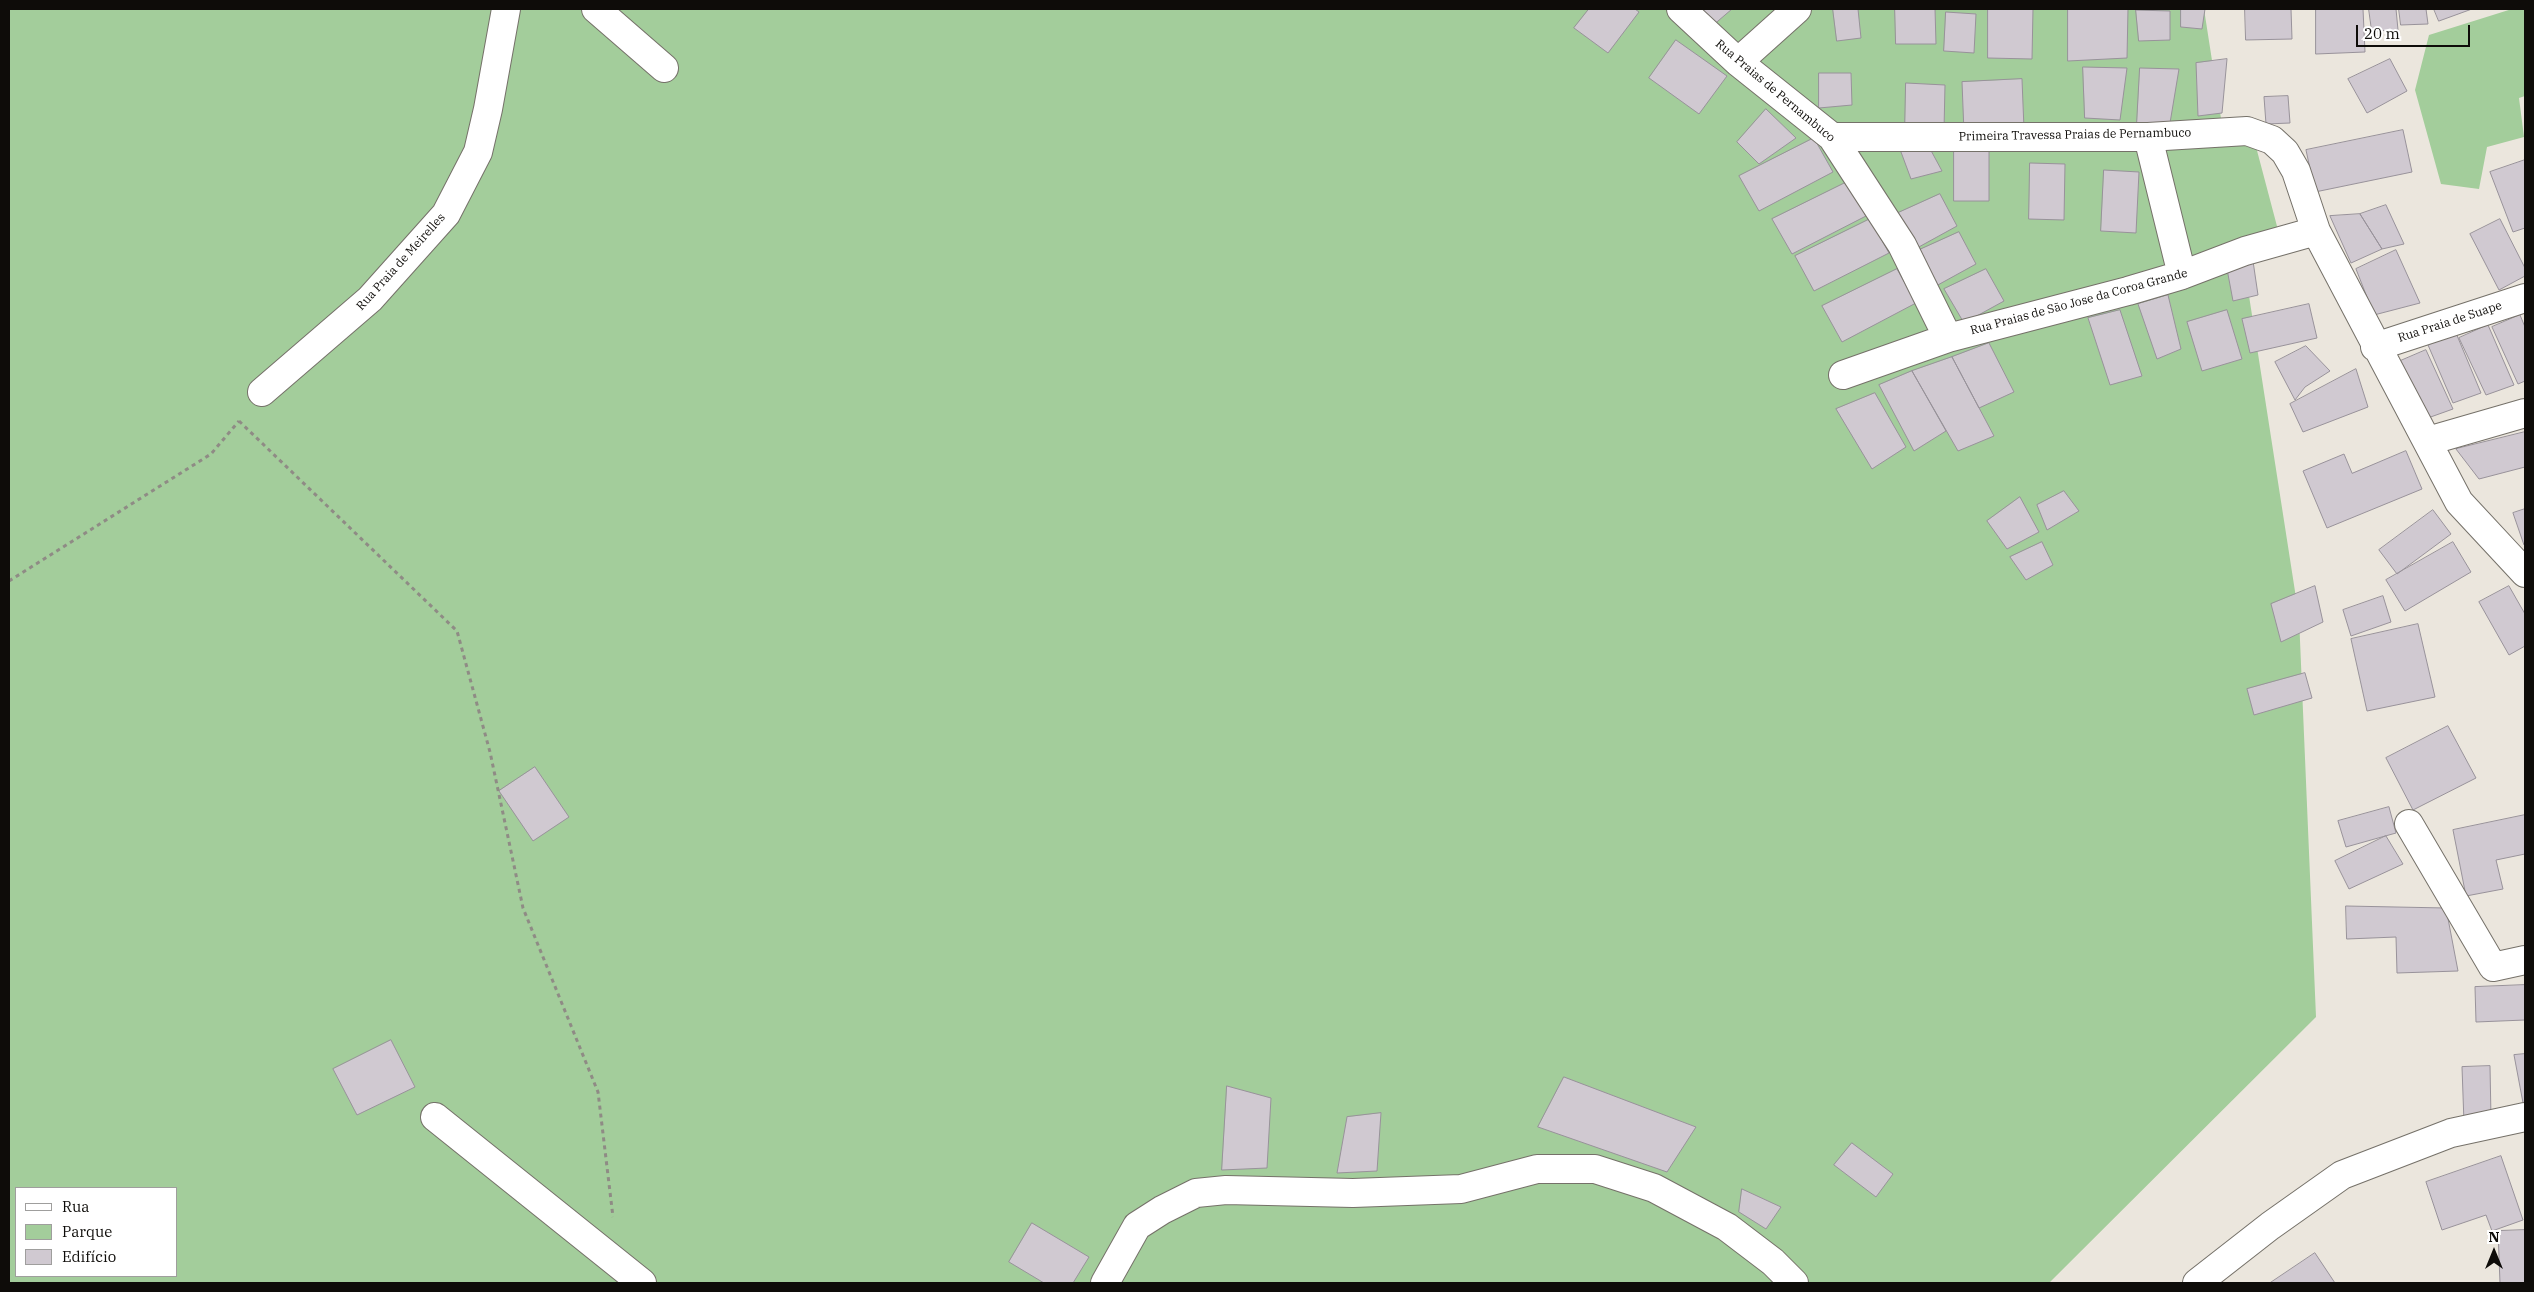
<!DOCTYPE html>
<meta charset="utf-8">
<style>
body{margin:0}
#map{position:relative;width:2534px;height:1292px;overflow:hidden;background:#ebe6dd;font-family:"IBM Plex Serif",serif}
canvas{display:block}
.frame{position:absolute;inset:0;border:10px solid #0e0c09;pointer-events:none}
.legend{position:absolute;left:15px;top:1187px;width:162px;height:90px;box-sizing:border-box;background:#fff;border:1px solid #9f9e9d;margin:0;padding:6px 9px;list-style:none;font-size:15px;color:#0e0c09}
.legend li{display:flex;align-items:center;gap:10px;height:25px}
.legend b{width:25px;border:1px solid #9f9e9d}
.north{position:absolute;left:2469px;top:1227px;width:50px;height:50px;-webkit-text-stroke:4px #fff;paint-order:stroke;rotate:0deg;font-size:14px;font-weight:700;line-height:20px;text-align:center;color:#0e0c09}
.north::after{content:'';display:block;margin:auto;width:18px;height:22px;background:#0e0c09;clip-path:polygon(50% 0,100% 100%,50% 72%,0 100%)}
.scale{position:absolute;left:2356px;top:25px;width:114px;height:22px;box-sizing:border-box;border:2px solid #0e0c09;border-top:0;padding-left:6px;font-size:15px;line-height:18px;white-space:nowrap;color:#0e0c09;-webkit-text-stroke:4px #fff;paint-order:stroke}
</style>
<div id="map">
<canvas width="2534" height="1292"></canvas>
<div class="frame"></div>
<ul class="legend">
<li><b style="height:6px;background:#fff"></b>Rua</li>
<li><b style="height:14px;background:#a3cd9b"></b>Parque</li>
<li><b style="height:14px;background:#d0c9d1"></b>Edifício</li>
</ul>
<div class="north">N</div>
<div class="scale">20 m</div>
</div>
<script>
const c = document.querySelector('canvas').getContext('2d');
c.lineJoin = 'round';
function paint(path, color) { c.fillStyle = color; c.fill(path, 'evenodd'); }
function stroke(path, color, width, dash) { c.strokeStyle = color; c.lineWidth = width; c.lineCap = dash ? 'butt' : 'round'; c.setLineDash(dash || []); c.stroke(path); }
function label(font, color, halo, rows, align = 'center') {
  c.font = font + ' "IBM Plex Serif",serif'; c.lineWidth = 4.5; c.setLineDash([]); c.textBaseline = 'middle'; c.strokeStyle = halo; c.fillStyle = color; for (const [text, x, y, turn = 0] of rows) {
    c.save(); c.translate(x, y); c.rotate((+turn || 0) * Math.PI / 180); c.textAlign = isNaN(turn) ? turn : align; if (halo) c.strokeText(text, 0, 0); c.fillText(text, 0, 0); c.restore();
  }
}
paint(new Path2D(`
 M 9,9 L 2204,9 L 2225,144 L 2255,143 L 2278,230 L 2240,238 L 2299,617 L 2316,1017 L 2049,1283 L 9,1283 ZM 16,1188 L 176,1188 L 176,1276 L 16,1276 Z
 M 2512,9 L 2525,9 L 2525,96 L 2519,98 L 2524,137 L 2487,147 L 2479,189 L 2441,184 L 2415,90 L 2429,35 Z`), '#a3cd9b');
const building = new Path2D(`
 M 1589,9 L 1635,9 L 1639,12 L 1608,53 L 1574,28 Z
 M 1695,9 L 1732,9 L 1711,27 Z
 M 1833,9 L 1858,9 L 1861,38 L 1837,41 Z
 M 1895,9 L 1935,9 L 1936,44 L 1896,44 Z
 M 1988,9 L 2033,9 L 2032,59 L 1988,58 Z
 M 2068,9 L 2128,9 L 2127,58 L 2068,61 Z
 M 2181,9 L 2205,9 L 2202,29 L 2181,27 Z
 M 2245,9 L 2291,9 L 2292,39 L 2246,40 Z
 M 2316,9 L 2363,9 L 2365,52 L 2316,54 Z
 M 2369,9 L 2396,9 L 2398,30 L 2372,31 Z
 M 2399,9 L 2426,9 L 2428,24 L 2401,25 Z
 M 2434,9 L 2472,9 L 2439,21 Z
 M 2136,10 L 2170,11 L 2170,40 L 2139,41 Z
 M 1946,12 L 1976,14 L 1974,53 L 1944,51 Z
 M 1676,40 L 1727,76 L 1699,114 L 1649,78 Z
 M 2227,59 L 2222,113 L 2198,116 L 2196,63 Z
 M 2390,59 L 2407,91 L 2367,113 L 2348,79 Z
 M 2083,67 L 2127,68 L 2120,120 L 2085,118 Z
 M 2140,68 L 2179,69 L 2170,123 L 2137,123 Z
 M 1819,73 L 1851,73 L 1852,105 L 1819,108 Z
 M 2022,79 L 2024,129 L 1964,133 L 1962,82 Z
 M 1906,83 L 1945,85 L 1944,130 L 1905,129 Z
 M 2288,96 L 2290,123 L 2266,124 L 2264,97 Z
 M 1766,109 L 1796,138 L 1759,164 L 1737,142 Z
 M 2403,130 L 2412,172 L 2315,192 L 2306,150 Z
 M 1814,138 L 1833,172 L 1759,211 L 1739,176 Z
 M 1954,144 L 1989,145 L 1989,201 L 1954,201 Z
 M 1928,145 L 1942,171 L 1911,179 L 1901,152 Z
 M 2525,160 L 2525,228 L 2513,232 L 2490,172 Z
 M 2030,163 L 2065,164 L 2064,220 L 2029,219 Z
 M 2104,170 L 2139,172 L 2136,233 L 2101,231 Z
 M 1847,182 L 1866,216 L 1792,254 L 1772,219 Z
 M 1940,194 L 1957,226 L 1917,248 L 1898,213 Z
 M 2386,205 L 2404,244 L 2382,249 L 2360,214 Z
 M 2360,214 L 2382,249 L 2351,263 L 2330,216 Z
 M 1870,219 L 1889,253 L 1814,291 L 1795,256 Z
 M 2500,219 L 2525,268 L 2525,276 L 2499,290 L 2470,234 Z
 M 1959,232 L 1976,264 L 1936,286 L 1917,251 Z
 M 2396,250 L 2420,303 L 2374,315 L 2356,269 Z
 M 2253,261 L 2258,295 L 2233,301 L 2227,269 Z
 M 1897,269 L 1916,303 L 1842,342 L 1822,306 Z
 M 1986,269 L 2004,301 L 1964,323 L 1944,289 Z
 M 2168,295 L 2181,349 L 2157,359 L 2138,304 Z
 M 2309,304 L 2317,338 L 2250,353 L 2242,319 Z
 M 2120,310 L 2142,376 L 2110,385 L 2088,318 Z
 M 2227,310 L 2242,359 L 2202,371 L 2187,322 Z
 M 2520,315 L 2525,327 L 2525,381 L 2518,384 L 2492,327 Z
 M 2488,325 L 2514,385 L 2486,395 L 2459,338 Z
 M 2456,333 L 2481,393 L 2453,403 L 2428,345 Z
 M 1989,343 L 2014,392 L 1979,408 L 1952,357 Z
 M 2306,346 L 2330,371 L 2305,387 L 2295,400 L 2275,362 Z
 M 2426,350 L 2453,409 L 2425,419 L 2398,362 Z
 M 1952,357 L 1994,436 L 1958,451 L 1912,371 Z
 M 2356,369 L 2368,407 L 2303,432 L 2290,404 Z
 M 1912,371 L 1946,431 L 1914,451 L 1879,385 Z
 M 1875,393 L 1906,447 L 1872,469 L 1836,409 Z
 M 2525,432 L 2525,467 L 2479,479 L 2456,449 Z
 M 2406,451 L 2422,489 L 2327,528 L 2303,471 L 2344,454 L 2352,473 Z
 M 2064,491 L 2079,511 L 2047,530 L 2037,505 Z
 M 2020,497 L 2039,532 L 2007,549 L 1987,521 Z
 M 2525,509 L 2525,544 L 2524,545 L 2513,513 Z
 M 2433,510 L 2451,534 L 2397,574 L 2379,550 Z
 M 2042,542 L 2053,565 L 2026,580 L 2010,557 Z
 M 2453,542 L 2471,572 L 2405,611 L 2386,580 Z
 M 2315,586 L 2323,622 L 2281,642 L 2271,604 Z
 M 2509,586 L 2525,614 L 2525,646 L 2509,655 L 2479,602 Z
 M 2383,596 L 2391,622 L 2351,636 L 2343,610 Z
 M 2418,624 L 2435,697 L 2367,711 L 2351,639 Z
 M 2305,673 L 2312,698 L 2254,715 L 2247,689 Z
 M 2448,726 L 2476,778 L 2413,810 L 2386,758 Z
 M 535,767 L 569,817 L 533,841 L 499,791 Z
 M 2389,807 L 2396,833 L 2346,847 L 2338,821 Z
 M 2525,815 L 2525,854 L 2496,860 L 2503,889 L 2466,896 L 2453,830 Z
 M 2386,836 L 2403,864 L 2349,889 L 2335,861 Z
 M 2346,906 L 2446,908 L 2458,971 L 2397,973 L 2396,937 L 2347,939 Z
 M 2525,985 L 2525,1020 L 2476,1022 L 2475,987 Z
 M 391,1040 L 415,1087 L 357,1115 L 333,1069 Z
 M 2525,1054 L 2525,1108 L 2524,1108 L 2514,1055 Z
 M 2490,1066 L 2491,1118 L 2464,1123 L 2462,1067 Z
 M 1564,1077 L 1696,1127 L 1667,1172 L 1538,1127 Z
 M 1227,1086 L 1271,1098 L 1267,1168 L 1222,1170 Z
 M 1381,1113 L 1377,1171 L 1337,1173 L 1347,1117 Z
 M 1852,1143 L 1893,1174 L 1876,1197 L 1834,1165 Z
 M 2501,1156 L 2523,1220 L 2492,1231 L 2486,1215 L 2442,1230 L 2426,1182 Z
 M 1742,1189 L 1781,1207 L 1766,1229 L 1739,1212 Z
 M 1032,1223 L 1089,1257 L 1073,1283 L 1044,1283 L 1009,1262 Z
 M 2525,1230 L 2525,1283 L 2500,1283 L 2498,1231 Z
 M 2315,1253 L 2335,1283 L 2270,1283 Z`);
paint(building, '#d0c9d1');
stroke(building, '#98929a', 1);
const minor = new Path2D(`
 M 596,9 L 664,68
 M 1681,9 L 1738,62 L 1832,137 L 1902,245 L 1948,338
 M 1738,62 L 1797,9
 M 1832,137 L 2148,137 L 2247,131 L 2272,140 L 2285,152 L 2296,171 L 2316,231 L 2459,502 L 2525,573
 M 2148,137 L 2182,275
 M 2375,347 L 2525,298
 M 1843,375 L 1948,338 L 2128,291 L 2182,275 L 2245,251 L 2316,231
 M 262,392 L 370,299 L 446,214 L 478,152 L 488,109 L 506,9
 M 2428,441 L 2525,413
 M 2409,824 L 2493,967 L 2525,960
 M 435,1117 L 642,1283
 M 1105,1283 L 1137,1226 L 1162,1210 L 1196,1193 L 1226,1190 L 1353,1193 L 1461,1189 L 1537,1169 L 1595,1169 L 1654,1188 L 1727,1227 L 1773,1262 L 1794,1283
 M 2197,1283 L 2270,1226 L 2342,1175 L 2451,1133 L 2525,1117`);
stroke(minor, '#757169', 30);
stroke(new Path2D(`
 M 239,421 L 457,631 L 490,752 L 523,908 L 598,1092 L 613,1217
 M 9,581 L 211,454 L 239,421`), '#8f8b85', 3, [4, 4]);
stroke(minor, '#fff', 28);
label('12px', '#0e0c09', '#fff', [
 ["Rua Praias de Pernambuco",1775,91,40],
 ["Primeira Travessa Praias de Pernambuco",2075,135,-1],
 ["Rua Praia de Meirelles",401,262,-48],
 ["Rua Praias de São Jose da Coroa Grande",2079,302,-15],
 ["Rua Praia de Suape",2450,322,-18]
]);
</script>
